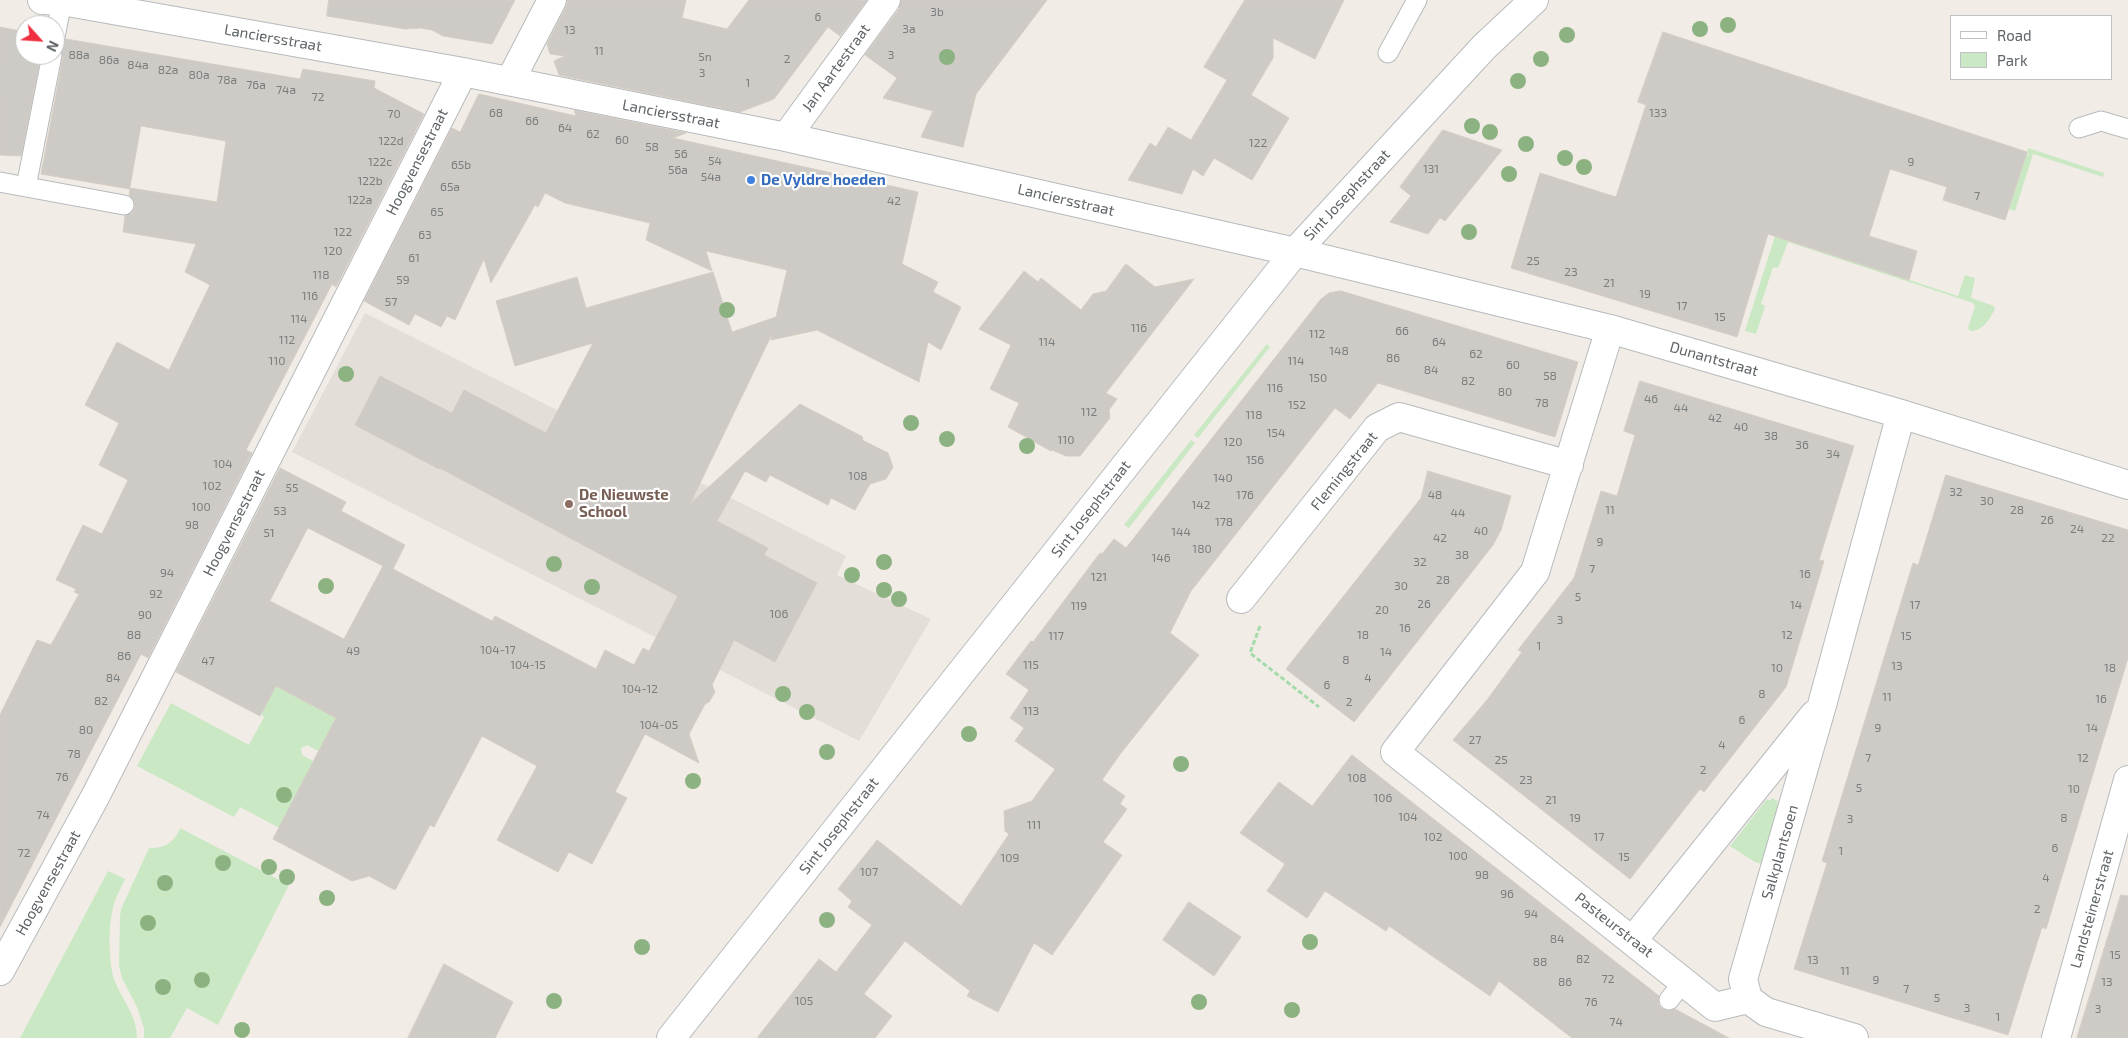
<!DOCTYPE html>
<style>
body{margin:0}
#map{position:relative;width:2128px;height:1038px;overflow:hidden;background:#f1ede6;font-family:"Exo 2",sans-serif}
canvas{display:block}
.legend{position:absolute;left:1950px;top:15px;width:162px;height:65px;box-sizing:border-box;background:#fff;border:1px solid #bfc1c2;margin:0;padding:6px 9px;list-style:none;font-size:15px;color:#5e6467}
.legend li{display:flex;align-items:center;gap:10px;height:25px}
.legend b{width:25px;border:1px solid #bfc1c2}
.north{position:absolute;left:15px;top:15px;width:50px;height:50px;box-sizing:border-box;background:#fff;border:1px solid #bfc1c2;border-radius:50%;rotate:116deg;font-size:14px;font-weight:700;line-height:20px;text-align:center;color:#5e6467}
.north::after{content:'';display:block;margin:auto;width:18px;height:22px;background:#ef2e3f;clip-path:polygon(50% 0,100% 100%,50% 72%,0 100%)}
</style>
<div id="map">
<canvas width="2128" height="1038"></canvas>
<ul class="legend">
<li><b style="height:6px;background:#fff"></b>Road</li>
<li><b style="height:14px;background:#c9e8c3"></b>Park</li>
</ul>
<div class="north">N</div>
</div>
<script>
const c = document.querySelector('canvas').getContext('2d');
c.lineJoin = 'round';
function paint(path, color) { c.fillStyle = color; c.fill(path, 'evenodd'); }
function stroke(path, color, width, dash) { c.strokeStyle = color; c.lineWidth = width; c.lineCap = dash ? 'butt' : 'round'; c.setLineDash(dash || []); c.stroke(path); }
function label(font, color, halo, rows, align = 'center') {
  c.font = font + ' "Exo 2",sans-serif'; c.lineWidth = 4.5; c.setLineDash([]); c.textBaseline = 'middle'; c.strokeStyle = halo; c.fillStyle = color; for (const [text, x, y, turn = 0] of rows) {
    c.save(); c.translate(x, y); c.rotate((+turn || 0) * Math.PI / 180); c.textAlign = isNaN(turn) ? turn : align; if (halo) c.strokeText(text, 0, 0); c.fillText(text, 0, 0); c.restore();
  }
}
paint(new Path2D(`
 M 365,313 L 846,556 L 837,575 L 931,619 L 859,741 L 292,452 Z`), '#e3ded7');
paint(new Path2D(`
 M 2028,148 L 2104,173 L 2103,177 L 2033,154 L 2015,211 L 2009,209 L 2026,154 L 2029,155 L 2027,152 Z
 M 1775,236 L 1958,296 L 1965,275 L 1975,278 L 1971,298 L 1994,306 L 1995,309 C 1990,319 1982,332 1970,331 L 1968,328 L 1975,306 L 1973,303 L 1788,242 L 1778,268 L 1773,267 L 1761,304 L 1765,306 L 1756,334 L 1745,331 Z
 M 1267,344 L 1270,347 L 1198,438 L 1194,435 Z
 M 1191,440 L 1195,443 L 1129,528 L 1124,525 Z
 M 276,686 L 347,724 L 289,833 L 240,807 L 234,817 L 137,766 L 171,703 L 249,745 L 264,717 L 261,714 ZM 307,745 L 318,751 L 313,761 L 302,755 L 301,748 Z
 M 1772,798 L 1778,801 L 1777,804 L 1780,806 L 1762,864 L 1755,862 L 1730,846 L 1767,799 L 1770,801 Z
 M 180,828 L 289,885 L 218,1025 L 187,1008 L 170,1038 L 144,1038 L 144,1028 L 137,1007 L 122,978 L 119,965 L 120,917 L 121,909 L 149,848 C 164,849 175,842 180,828 Z
 M 108,871 L 125,879 C 121,888 115,898 113,908 C 108,927 108,967 116,984 C 124,1002 137,1017 137,1038 L 20,1038 Z`), '#c9e8c3');
const building = new Path2D(`
 M 329,0 L 515,0 L 492,44 L 443,36 L 432,30 L 420,28 L 405,29 L 327,16 Z
 M 568,0 L 686,0 L 682,18 L 727,29 L 749,0 L 867,0 L 840,36 L 828,27 L 774,99 L 740,112 L 559,75 L 554,61 L 565,56 L 550,54 L 547,44 L 566,7 Z
 M 901,0 L 1047,0 L 976,94 L 963,147 L 921,137 L 933,111 L 883,98 L 897,78 L 865,55 L 899,9 Z
 M 1245,0 L 1344,0 L 1315,59 L 1273,38 L 1273,58 L 1251,95 L 1289,118 L 1252,180 L 1214,158 L 1203,176 L 1193,169 L 1182,194 L 1128,180 L 1150,143 L 1156,147 L 1168,127 L 1191,140 L 1227,80 L 1204,67 Z
 M 0,27 L 25,32 L 25,55 L 41,55 L 21,156 L 0,155 Z
 M 1663,32 L 2027,152 L 2005,220 L 1943,200 L 1947,187 L 1890,169 L 1869,236 L 1917,251 L 1909,280 L 1768,234 L 1737,337 L 1511,268 L 1540,173 L 1616,197 L 1646,105 L 1638,102 Z
 M 66,39 L 300,79 L 303,69 L 375,81 L 374,88 L 424,114 L 336,287 L 332,284 L 256,431 L 246,450 L 252,453 L 148,658 L 141,654 L 0,927 L 0,715 L 37,640 L 51,645 L 79,594 L 74,592 L 76,589 L 56,580 L 83,525 L 102,534 L 128,480 L 99,465 L 119,423 L 85,405 L 117,342 L 169,370 L 210,285 L 185,272 L 196,244 L 123,232 L 125,216 L 132,213 L 135,207 L 134,201 L 129,195 L 130,189 L 41,174 L 63,57 L 60,47 ZM 141,126 L 226,141 L 217,202 L 130,188 Z
 M 479,94 L 576,116 L 574,110 L 686,133 L 673,138 L 918,192 L 902,264 L 938,282 L 933,292 L 961,307 L 941,350 L 928,342 L 919,382 L 817,330 L 771,340 L 772,334 L 690,504 L 800,404 L 863,437 L 862,440 L 888,453 L 893,467 L 886,479 L 870,484 L 855,510 L 831,498 L 828,505 L 770,475 L 766,482 L 745,471 L 717,521 L 768,548 L 764,555 L 817,583 L 775,662 L 734,640 L 712,685 L 715,692 L 709,702 L 705,704 L 689,734 L 699,763 L 645,734 L 615,792 L 627,798 L 592,864 L 569,852 L 558,872 L 497,840 L 537,766 L 482,736 L 434,827 L 430,825 L 395,890 L 369,876 L 352,881 L 273,839 L 336,718 L 276,686 L 260,716 L 176,672 L 280,468 L 346,502 L 341,511 L 405,545 L 393,569 L 492,621 L 495,616 L 596,669 L 605,650 L 634,665 L 643,648 L 649,651 L 678,596 L 440,468 L 439,469 L 355,425 L 380,376 L 452,413 L 464,390 L 546,433 L 593,343 L 515,366 L 496,301 L 577,277 L 586,308 L 713,272 L 732,332 L 776,317 L 787,270 L 706,251 L 712,271 L 646,240 L 650,223 L 565,203 L 545,193 L 538,207 L 535,205 L 491,283 L 484,259 L 455,320 L 447,316 L 441,327 L 415,314 L 409,325 L 364,301 L 452,128 L 460,132 ZM 308,528 L 383,566 L 344,639 L 270,601 Z
 M 1443,130 L 1502,150 L 1445,221 L 1440,218 L 1428,234 L 1390,222 L 1411,196 L 1400,187 Z
 M 1126,264 L 1155,287 L 1194,279 L 1106,393 L 1117,399 L 1109,410 L 1110,418 L 1080,456 L 1066,456 L 1052,450 L 1051,451 L 1008,427 L 1019,403 L 990,389 L 1011,345 L 979,329 L 1024,271 L 1038,282 L 1041,278 L 1081,310 L 1093,294 L 1106,291 Z
 M 1341,291 L 1578,362 L 1555,437 L 1378,383 L 1350,419 L 1335,408 L 1191,591 L 1170,633 L 1199,655 L 1121,753 L 1102,780 L 1125,796 L 1120,804 L 1127,809 L 1103,842 L 1122,855 L 1052,955 L 1034,943 L 998,1012 L 967,996 L 970,991 L 905,941 L 864,994 L 892,1016 L 875,1038 L 757,1038 L 819,959 L 836,972 L 872,925 L 848,907 L 852,901 L 838,889 L 877,840 L 961,906 L 1009,834 L 1005,831 L 1004,811 L 1032,801 L 1055,769 L 1015,741 L 1024,728 L 1010,718 L 1029,690 L 1006,674 L 1031,641 L 1033,642 L 1100,553 L 1102,554 L 1114,539 L 1126,548 L 1321,299 L 1329,293 Z
 M 1640,381 L 1854,446 L 1819,560 L 1824,561 L 1786,687 L 1704,792 L 1700,789 L 1630,879 L 1453,740 L 1487,700 L 1522,652 L 1518,650 L 1574,578 L 1601,491 L 1617,496 L 1635,435 L 1624,431 Z
 M 1428,471 L 1511,496 L 1501,530 L 1493,545 L 1354,722 L 1286,669 L 1421,498 Z
 M 1946,475 L 2128,530 L 2128,658 L 2046,929 L 2042,927 L 2008,1035 L 1794,969 L 1827,863 L 1822,861 L 1913,563 L 1918,565 Z
 M 1352,755 L 1659,996 L 1658,1004 L 1662,1009 L 1668,1011 L 1675,1009 L 1729,1038 L 1572,1038 L 1499,981 L 1490,996 L 1389,926 L 1386,931 L 1325,891 L 1307,918 L 1267,891 L 1285,864 L 1240,833 L 1279,782 L 1312,806 Z
 M 2121,895 L 2128,896 L 2128,1038 L 2077,1038 Z
 M 1189,902 L 1241,937 L 1214,976 L 1163,940 Z
 M 444,964 L 513,1002 L 495,1038 L 408,1038 Z`);
paint(building, '#cecac5');
stroke(building, '#d6cdc4', 1);
const service = new Path2D(`
 M 55,37 L 62,1
 M 1388,53 L 1417,0
 M 2079,128 L 2101,121 L 2128,129
 M 0,182 L 124,205
 M 26,187 L 52,55
 M 1669,1000 L 1684,981`);
const minor = new Path2D(`
 M 42,0 L 62,1 L 463,72 L 786,137 L 1295,252 L 1610,329 L 1901,414 L 2128,485
 M 510,81 L 552,0
 M 786,137 L 886,0
 M 1610,329 L 1535,572 L 1395,752 L 1715,1007 L 1748,999 L 1766,1012 L 1854,1038
 M 1241,599 L 1377,428 L 1399,417 L 1569,465
 M 1633,940 L 1814,715
 M 0,971 L 95,797 L 463,72
 M 1748,999 L 1743,979 L 1822,705 L 1901,414
 M 671,1038 L 1295,252 L 1484,47 L 1534,0
 M 2056,1038 L 2128,780`);
stroke(service, '#b7babd', 21);
stroke(minor, '#b7babd', 30);
stroke(new Path2D(`
 M 1260,626 L 1250,653 L 1319,707`), '#a5dbaa', 3, [5, 2.5]);
stroke(service, '#fff', 19);
stroke(minor, '#fff', 28);
c.fillStyle = '#8db282';
for (const [x, y] of [
 [1728,25],
 [1700,29],
 [1567,35],
 [947,57],
 [1541,59],
 [1518,81],
 [1472,126],
 [1490,132],
 [1526,144],
 [1565,158],
 [1584,167],
 [1509,174],
 [1469,232],
 [727,310],
 [346,374],
 [911,423],
 [947,439],
 [1027,446],
 [884,562],
 [554,564],
 [852,575],
 [326,586],
 [592,587],
 [884,590],
 [899,599],
 [783,694],
 [807,712],
 [969,734],
 [827,752],
 [1181,764],
 [693,781],
 [284,795],
 [223,863],
 [269,867],
 [287,877],
 [165,883],
 [327,898],
 [827,920],
 [148,923],
 [1310,942],
 [642,947],
 [202,980],
 [163,987],
 [554,1001],
 [1199,1002],
 [1292,1010],
 [242,1030]
]) { c.beginPath(); c.arc(x, y, 8, 0, 2 * Math.PI); c.fill(); }
for (const [x, y, r, color] of [
 [751,180,5,"#3f7fe0"],
 [569,504,5,"#8d6e63"]
]) { const dot = new Path2D(); dot.arc(x, y, r, 0, 2 * Math.PI); c.fillStyle = color; c.fill(dot); stroke(dot, '#fff', 2); }
label('12px', '#7a7e7e', null, [
 ["3b",937,12],
 ["6",818,17],
 ["3a",909,29],
 ["13",570,30],
 ["11",599,51],
 ["88a",79,55],
 ["3",891,55],
 ["5n",705,57],
 ["2",787,59],
 ["86a",109,60],
 ["84a",138,65],
 ["82a",168,70],
 ["3",702,73],
 ["80a",199,75],
 ["78a",227,80],
 ["1",748,83],
 ["76a",256,85],
 ["74a",286,90],
 ["72",318,97],
 ["68",496,113],
 ["133",1658,113],
 ["70",394,114],
 ["66",532,121],
 ["64",565,128],
 ["62",593,134],
 ["60",622,140],
 ["122d",391,141],
 ["122",1258,143],
 ["58",652,147],
 ["56",681,154],
 ["54",715,161],
 ["122c",380,162],
 ["9",1911,162],
 ["65b",461,165],
 ["131",1431,169],
 ["56a",678,170],
 ["54a",711,177],
 ["122b",370,181],
 ["65a",450,187],
 ["7",1977,196],
 ["122a",360,200],
 ["42",894,201],
 ["65",437,212],
 ["122",343,232],
 ["63",425,235],
 ["120",333,251],
 ["61",414,258],
 ["25",1533,261],
 ["23",1571,272],
 ["118",321,275],
 ["59",403,280],
 ["21",1609,283],
 ["19",1645,294],
 ["116",310,296],
 ["57",391,302],
 ["17",1682,306],
 ["15",1720,317],
 ["114",299,319],
 ["116",1139,328],
 ["66",1402,331],
 ["112",1317,334],
 ["112",287,340],
 ["114",1047,342],
 ["64",1439,342],
 ["148",1339,351],
 ["62",1476,354],
 ["86",1393,358],
 ["110",277,361],
 ["114",1296,361],
 ["60",1513,365],
 ["84",1431,370],
 ["58",1550,376],
 ["150",1318,378],
 ["82",1468,381],
 ["116",1275,388],
 ["80",1505,392],
 ["46",1651,399],
 ["78",1542,403],
 ["152",1297,405],
 ["44",1681,408],
 ["112",1089,412],
 ["118",1254,415],
 ["42",1715,418],
 ["40",1741,427],
 ["154",1276,433],
 ["38",1771,436],
 ["110",1066,440],
 ["120",1233,442],
 ["36",1802,445],
 ["34",1833,454],
 ["156",1255,460],
 ["104",223,464],
 ["108",858,476],
 ["140",1223,478],
 ["102",212,486],
 ["55",292,488],
 ["32",1956,492],
 ["176",1245,495],
 ["48",1435,495],
 ["30",1987,501],
 ["142",1201,505],
 ["100",201,507],
 ["11",1610,510],
 ["28",2017,510],
 ["53",280,511],
 ["44",1458,513],
 ["26",2047,520],
 ["178",1224,522],
 ["98",192,525],
 ["24",2077,529],
 ["40",1481,531],
 ["144",1181,532],
 ["51",269,533],
 ["42",1440,538],
 ["22",2108,538],
 ["9",1600,542],
 ["180",1202,549],
 ["38",1462,555],
 ["146",1161,558],
 ["32",1420,562],
 ["7",1592,569],
 ["94",167,573],
 ["16",1805,574],
 ["121",1099,577],
 ["28",1443,580],
 ["30",1401,586],
 ["92",156,594],
 ["5",1578,597],
 ["26",1424,604],
 ["14",1796,605],
 ["17",1915,605],
 ["119",1079,606],
 ["20",1382,610],
 ["106",779,614],
 ["90",145,615],
 ["3",1560,620],
 ["16",1405,628],
 ["88",134,635],
 ["18",1363,635],
 ["12",1787,635],
 ["117",1056,636],
 ["15",1906,636],
 ["1",1539,646],
 ["104-17",498,650],
 ["49",353,651],
 ["14",1386,652],
 ["86",124,656],
 ["8",1346,660],
 ["47",208,661],
 ["104-15",528,665],
 ["115",1031,665],
 ["13",1897,666],
 ["10",1777,668],
 ["18",2110,668],
 ["84",113,678],
 ["4",1368,678],
 ["6",1327,685],
 ["104-12",640,689],
 ["8",1762,694],
 ["11",1887,697],
 ["16",2101,699],
 ["82",101,701],
 ["2",1349,702],
 ["113",1031,711],
 ["6",1742,720],
 ["104-05",659,725],
 ["9",1878,728],
 ["14",2092,728],
 ["80",86,730],
 ["27",1475,740],
 ["4",1722,745],
 ["78",74,754],
 ["7",1868,758],
 ["12",2083,758],
 ["25",1501,760],
 ["2",1703,770],
 ["76",62,777],
 ["108",1357,778],
 ["23",1526,780],
 ["5",1859,788],
 ["10",2074,789],
 ["106",1383,798],
 ["21",1551,800],
 ["74",43,815],
 ["104",1408,817],
 ["19",1575,818],
 ["8",2064,818],
 ["3",1850,819],
 ["111",1034,825],
 ["102",1433,837],
 ["17",1599,837],
 ["6",2055,848],
 ["1",1841,851],
 ["72",24,853],
 ["100",1458,856],
 ["15",1624,857],
 ["109",1010,858],
 ["107",869,872],
 ["98",1482,875],
 ["4",2046,878],
 ["96",1507,894],
 ["2",2037,909],
 ["94",1531,914],
 ["84",1557,939],
 ["15",2115,955],
 ["82",1583,959],
 ["13",1813,960],
 ["88",1540,962],
 ["11",1845,971],
 ["72",1608,979],
 ["9",1876,980],
 ["86",1565,982],
 ["13",2107,982],
 ["7",1906,989],
 ["5",1937,998],
 ["105",804,1001],
 ["76",1591,1002],
 ["3",1967,1008],
 ["3",2098,1009],
 ["1",1998,1017],
 ["74",1616,1022]
]);
label('15px', '#5e6467', '#fff', [
 ["Lanciersstraat",273,38,10],
 ["Jan Aartestraat",836,68,-54],
 ["Lanciersstraat",671,114,11],
 ["Hoogvensestraat",417,162,-63],
 ["Sint Josephstraat",1347,195,-47],
 ["Lanciersstraat",1066,200,13],
 ["Dunantstraat",1714,359,16],
 ["Flemingstraat",1344,471,-51],
 ["Sint Josephstraat",1091,509,-52],
 ["Hoogvensestraat",234,523,-63],
 ["Sint Josephstraat",839,826,-52],
 ["Salkplantsoen",1780,852,-74],
 ["Hoogvensestraat",48,883,-61],
 ["Landsteinerstraat",2092,909,-74],
 ["Pasteurstraat",1614,925,38]
]);
label('bold 15px', '#366cbe', '#fff', [
 ["De Vyldre hoeden",761,180]
], 'left');
label('bold 15px', '#785e54', '#fff', [
 ["De Nieuwste",579,495],
 ["School",579,512]
], 'left');
</script>
